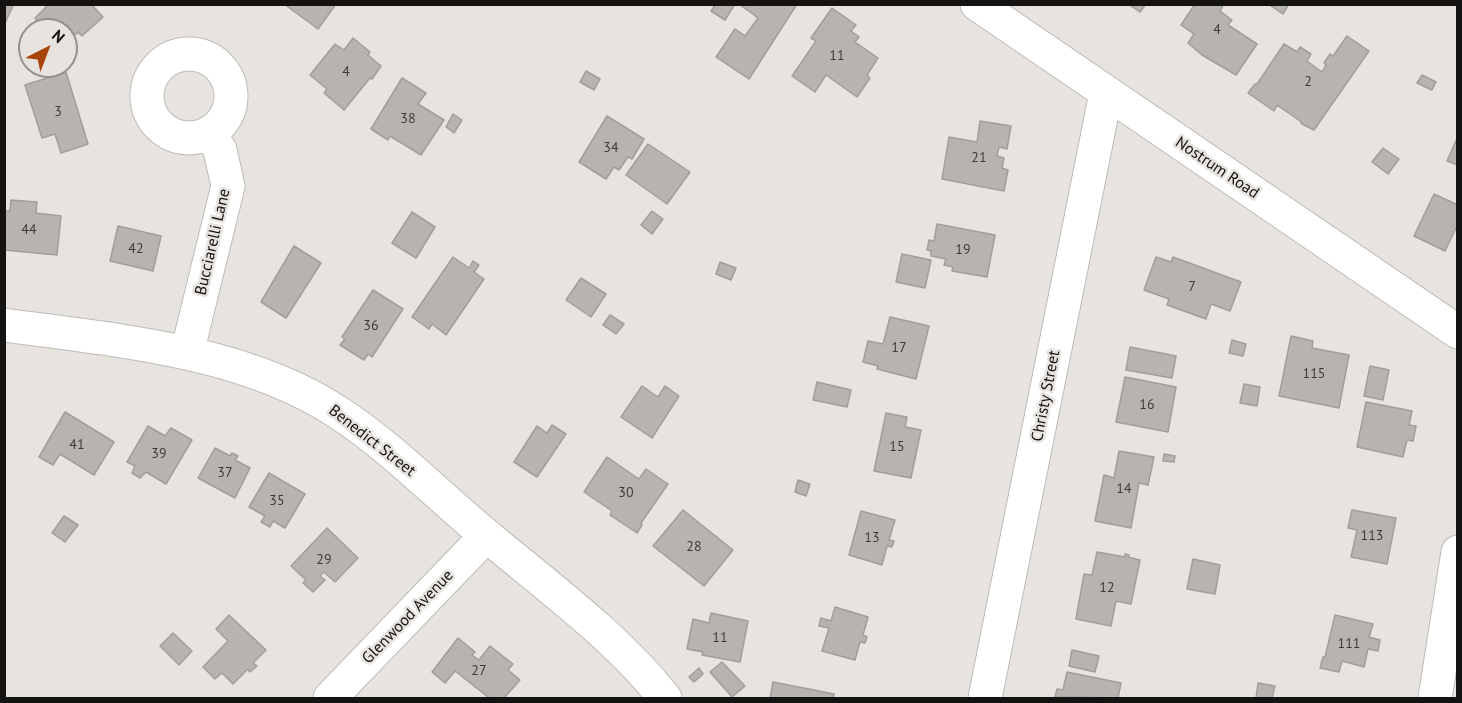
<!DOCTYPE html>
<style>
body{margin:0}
#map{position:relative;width:1462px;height:703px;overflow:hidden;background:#e7e4e0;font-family:"PT Sans",sans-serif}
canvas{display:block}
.frame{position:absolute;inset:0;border:6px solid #141311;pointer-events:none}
.north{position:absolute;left:18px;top:18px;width:60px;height:60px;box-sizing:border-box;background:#e7e4e0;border:2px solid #93908d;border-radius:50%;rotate:42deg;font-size:16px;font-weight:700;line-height:24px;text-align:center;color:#141311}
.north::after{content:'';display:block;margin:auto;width:21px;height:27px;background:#a74409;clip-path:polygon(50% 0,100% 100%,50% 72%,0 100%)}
</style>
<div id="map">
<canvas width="1462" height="703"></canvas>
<div class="frame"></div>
<div class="north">N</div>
</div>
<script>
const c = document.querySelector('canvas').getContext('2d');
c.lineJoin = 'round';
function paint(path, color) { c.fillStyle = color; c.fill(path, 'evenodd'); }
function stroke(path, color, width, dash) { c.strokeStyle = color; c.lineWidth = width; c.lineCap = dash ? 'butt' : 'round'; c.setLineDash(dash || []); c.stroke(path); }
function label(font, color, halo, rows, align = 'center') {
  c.font = font + ' "PT Sans",sans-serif'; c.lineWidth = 5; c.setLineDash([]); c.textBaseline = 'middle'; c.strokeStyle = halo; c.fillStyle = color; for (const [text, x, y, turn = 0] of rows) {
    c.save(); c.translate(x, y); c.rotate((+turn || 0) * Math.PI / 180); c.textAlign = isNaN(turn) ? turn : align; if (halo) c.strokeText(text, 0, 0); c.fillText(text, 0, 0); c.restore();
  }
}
const building = new Path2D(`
 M 4,4 L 14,4 L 4,25 Z
 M 49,4 L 91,4 L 103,17 L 82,36 L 78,32 L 66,44 L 66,30 L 46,30 L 35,18 Z
 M 284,4 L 336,4 L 318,29 Z
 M 716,4 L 735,4 L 725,20 L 711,11 Z
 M 739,4 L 797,4 L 749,79 L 716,57 L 735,29 L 745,36 L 758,18 Z
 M 1128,4 L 1146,4 L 1140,12 Z
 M 1195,4 L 1224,4 L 1220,11 L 1232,20 L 1228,25 L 1257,44 L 1236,75 L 1202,55 L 1188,43 L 1194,34 L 1181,25 Z
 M 1268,4 L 1289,4 L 1283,14 Z
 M 832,8 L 856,25 L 851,31 L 859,37 L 855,42 L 878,58 L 867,75 L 870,78 L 857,97 L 826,75 L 815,92 L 792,76 L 816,41 L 811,38 Z
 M 1347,36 L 1369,51 L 1314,130 L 1302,124 L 1300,121 L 1277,105 L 1274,111 L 1248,93 L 1255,84 L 1257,84 L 1284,44 L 1297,52 L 1300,47 L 1311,54 L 1307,61 L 1322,72 L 1326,65 L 1324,63 L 1330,54 L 1333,56 Z
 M 353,38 L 370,52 L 368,55 L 381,66 L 372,79 L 370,78 L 344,110 L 324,93 L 327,89 L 310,75 L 335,44 L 344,50 Z
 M 586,71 L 600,79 L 594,90 L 580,82 Z
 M 66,72 L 88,144 L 61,153 L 55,134 L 42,138 L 25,85 Z
 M 1422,75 L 1436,82 L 1432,90 L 1417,83 Z
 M 402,78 L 426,93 L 418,104 L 444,120 L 421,155 L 390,136 L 388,140 L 371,129 Z
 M 453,114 L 462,120 L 454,133 L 446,127 Z
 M 607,116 L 644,139 L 632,159 L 628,157 L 619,170 L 614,167 L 606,179 L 579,162 Z
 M 980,121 L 1011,126 L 1007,149 L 999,147 L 997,156 L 1004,158 L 1002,168 L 1008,170 L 1004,191 L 942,179 L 949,137 L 977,142 Z
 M 1458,136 L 1458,165 L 1447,161 Z
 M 648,144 L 690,172 L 667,204 L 626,175 Z
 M 1383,148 L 1399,159 L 1388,174 L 1372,162 Z
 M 1434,194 L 1458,205 L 1458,224 L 1445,251 L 1414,236 Z
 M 11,200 L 37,202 L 36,213 L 61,216 L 57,255 L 4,250 L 4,211 L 10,211 Z
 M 652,211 L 663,219 L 652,234 L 641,225 Z
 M 412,212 L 435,227 L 416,258 L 392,243 Z
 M 937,224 L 995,235 L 987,277 L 952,271 L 953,267 L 944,265 L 946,259 L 931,256 L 931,251 L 927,250 L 929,240 L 934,241 Z
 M 118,226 L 161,236 L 153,271 L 110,261 Z
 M 294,246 L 321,263 L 286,318 L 261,302 Z
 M 902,254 L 931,260 L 925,288 L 896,282 Z
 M 453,257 L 469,268 L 473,261 L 479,265 L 474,272 L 484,279 L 446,335 L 432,324 L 429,329 L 412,317 Z
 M 1156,257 L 1171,262 L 1173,257 L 1241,282 L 1230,311 L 1211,304 L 1206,319 L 1167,305 L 1169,299 L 1144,290 Z
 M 720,262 L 736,268 L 731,280 L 716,274 Z
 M 581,278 L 606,294 L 591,317 L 566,300 Z
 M 373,290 L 403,309 L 372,357 L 368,354 L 364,360 L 340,345 L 345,339 L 342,337 Z
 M 610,315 L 624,324 L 616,334 L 603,325 Z
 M 890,317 L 929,326 L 916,379 L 877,369 L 878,366 L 863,362 L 868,341 L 883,344 Z
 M 1291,336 L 1313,341 L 1312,348 L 1349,355 L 1339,408 L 1279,396 Z
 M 1232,340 L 1246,344 L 1243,356 L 1229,353 Z
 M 1130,347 L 1176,356 L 1172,378 L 1126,370 Z
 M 1370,366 L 1389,370 L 1383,400 L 1364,396 Z
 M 1125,377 L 1176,387 L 1168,432 L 1116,422 Z
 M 817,382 L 851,390 L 847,407 L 813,400 Z
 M 1244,384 L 1260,387 L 1257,406 L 1240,403 Z
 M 642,386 L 658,397 L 665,386 L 679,396 L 652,438 L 621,417 Z
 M 1366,402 L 1412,411 L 1409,425 L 1416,426 L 1413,441 L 1407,440 L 1403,457 L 1357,447 Z
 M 65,412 L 114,442 L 94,475 L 60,454 L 53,465 L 39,457 Z
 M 886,413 L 907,417 L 905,427 L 921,430 L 911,478 L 874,471 Z
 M 552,425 L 566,434 L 537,477 L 514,462 L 537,426 L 547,433 Z
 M 148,426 L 165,436 L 171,428 L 192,440 L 166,484 L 146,472 L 140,478 L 132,473 L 135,466 L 127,462 Z
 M 215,448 L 230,456 L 232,453 L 238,456 L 235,460 L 250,468 L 235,498 L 198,478 Z
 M 1119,451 L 1154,457 L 1148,485 L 1139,483 L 1131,528 L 1095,521 L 1104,475 L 1114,478 Z
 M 1164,454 L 1175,456 L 1174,462 L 1163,461 Z
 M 607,457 L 639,479 L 646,469 L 668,484 L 641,523 L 642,525 L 637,533 L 610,515 L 612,511 L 584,492 Z
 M 269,473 L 305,494 L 285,528 L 273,521 L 270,527 L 261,522 L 265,516 L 249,507 Z
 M 798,480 L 810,484 L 806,496 L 795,492 Z
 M 683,510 L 733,550 L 704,586 L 653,546 Z
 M 1352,510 L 1396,518 L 1387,564 L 1351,557 L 1357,530 L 1348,528 Z
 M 861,511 L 895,520 L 889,540 L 894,541 L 892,547 L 887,546 L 882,565 L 849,555 Z
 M 64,516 L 78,525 L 65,542 L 52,533 Z
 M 327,528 L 358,558 L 335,582 L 324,572 L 320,576 L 325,580 L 313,592 L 303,583 L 306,580 L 291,566 Z
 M 1097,552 L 1125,557 L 1125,554 L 1129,555 L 1128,557 L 1140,560 L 1131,604 L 1116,601 L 1111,626 L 1076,619 L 1084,574 L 1092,575 Z
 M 1193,559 L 1220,565 L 1215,594 L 1187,589 Z
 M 835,607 L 868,617 L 863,635 L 867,637 L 865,643 L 860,642 L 855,660 L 822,651 L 829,628 L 819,626 L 821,618 L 831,621 Z
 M 711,613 L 748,621 L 740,662 L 702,655 L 703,652 L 687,649 L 693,619 L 709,623 Z
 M 229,615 L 266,650 L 253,663 L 257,666 L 250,672 L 248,669 L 233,684 L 222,673 L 215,679 L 203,667 L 228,641 L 216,629 Z
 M 1335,615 L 1373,624 L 1369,637 L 1380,640 L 1378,651 L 1368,649 L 1364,667 L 1342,661 L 1339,672 L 1320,668 L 1323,657 L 1325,657 Z
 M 173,633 L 192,651 L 179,665 L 160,646 Z
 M 458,638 L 475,652 L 472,655 L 479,660 L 490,646 L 513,664 L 508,670 L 520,680 L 504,698 L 487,698 L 488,697 L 455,671 L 445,683 L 432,672 Z
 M 1072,650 L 1099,656 L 1095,672 L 1069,666 Z
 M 722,662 L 745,686 L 732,697 L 710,672 Z
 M 699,668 L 703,674 L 694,682 L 689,677 Z
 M 1067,672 L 1121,683 L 1118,698 L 1055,697 L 1057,689 L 1063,690 Z
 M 773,682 L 834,694 L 833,698 L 770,698 Z
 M 1258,683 L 1275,686 L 1272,698 L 1256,698 Z`);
paint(building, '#b7b4b0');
stroke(building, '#a19d9a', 1.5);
const minor = new Path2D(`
 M 977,4 L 1458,332
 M147 96a42 42 0 1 1 84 0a42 42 0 1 1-84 0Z
 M 4,325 C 114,340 244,350 339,413 C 394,449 441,499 492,540 C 552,590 616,637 665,698
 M 187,353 L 228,186 L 220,150 L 210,133
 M 330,698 L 486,536
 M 985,698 L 1106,93`);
const tertiary = new Path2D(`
 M 1435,698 L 1458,552`);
stroke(minor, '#bebbb7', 35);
stroke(tertiary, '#bebbb7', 35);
stroke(minor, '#fff', 33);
stroke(tertiary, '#fff', 33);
label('14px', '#3d3b39', null, [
 ["4",1217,30],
 ["11",837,56],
 ["4",346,72],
 ["2",1308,82],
 ["3",58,112],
 ["38",408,119],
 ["34",611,148],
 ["21",979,158],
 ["44",29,230],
 ["42",136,249],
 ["19",963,250],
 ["7",1192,287],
 ["36",371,326],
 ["17",899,348],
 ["115",1314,374],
 ["16",1147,405],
 ["41",77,445],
 ["15",897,447],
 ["39",159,454],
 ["37",225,473],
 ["14",1124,489],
 ["30",626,493],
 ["35",277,501],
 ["113",1372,536],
 ["13",872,538],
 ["28",694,547],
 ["29",324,560],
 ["12",1107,588],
 ["11",720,638],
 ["111",1349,644],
 ["27",479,671]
]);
label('16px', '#141311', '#e7e4e0', [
 ["Nostrum Road",1217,168,34],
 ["Bucciarelli Lane",213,242,-77],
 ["Christy Street",1046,396,-79],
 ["Benedict Street",372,441,38],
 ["Glenwood Avenue",408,617,-46]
]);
</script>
